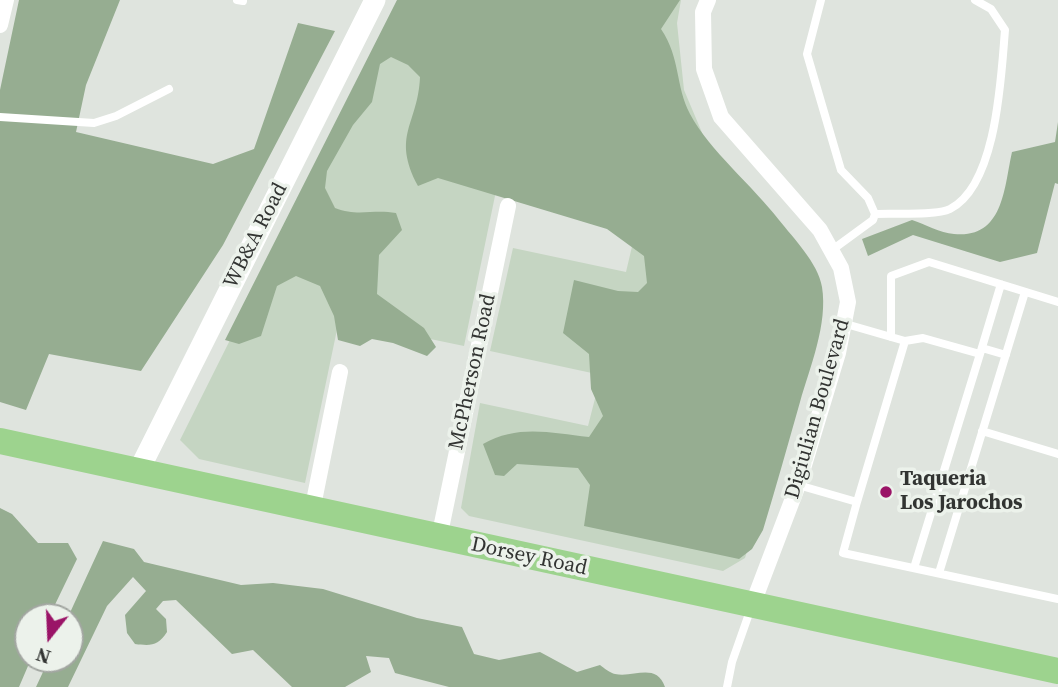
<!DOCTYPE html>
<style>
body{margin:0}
#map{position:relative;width:1058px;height:687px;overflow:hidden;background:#dfe4de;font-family:"Source Serif 4",serif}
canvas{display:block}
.north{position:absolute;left:14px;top:603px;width:70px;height:70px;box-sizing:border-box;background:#ecf2eb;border:2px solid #a2a6a1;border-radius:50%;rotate:198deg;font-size:19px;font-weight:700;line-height:28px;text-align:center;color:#323432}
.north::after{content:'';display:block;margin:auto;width:24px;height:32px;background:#9a1467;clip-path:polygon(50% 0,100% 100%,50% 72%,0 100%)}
</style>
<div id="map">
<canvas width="1058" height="687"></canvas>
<div class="north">N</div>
</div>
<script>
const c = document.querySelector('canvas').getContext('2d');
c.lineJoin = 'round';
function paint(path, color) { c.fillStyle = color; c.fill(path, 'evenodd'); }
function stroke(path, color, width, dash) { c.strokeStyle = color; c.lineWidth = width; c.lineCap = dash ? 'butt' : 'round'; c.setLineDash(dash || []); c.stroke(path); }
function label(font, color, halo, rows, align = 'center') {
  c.font = font + ' "Source Serif 4",serif'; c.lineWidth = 7; c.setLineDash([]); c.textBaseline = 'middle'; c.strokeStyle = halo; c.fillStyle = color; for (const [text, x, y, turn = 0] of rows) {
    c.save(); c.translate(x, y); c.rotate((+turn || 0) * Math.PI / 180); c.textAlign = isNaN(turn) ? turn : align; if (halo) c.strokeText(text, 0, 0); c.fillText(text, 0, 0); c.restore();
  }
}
paint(new Path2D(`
 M 400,0 L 681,0 L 677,23 L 684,90 L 703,135 L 813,334 L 745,558 L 723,571 L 469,516 L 461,508 L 480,403 L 588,426 L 601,375 L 490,351 L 513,248 L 626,272 L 638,221 L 496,191 L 464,346 L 339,320 L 305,483 L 199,459 L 180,440 Z`), '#c5d5c2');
paint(new Path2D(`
 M 19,0 L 120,0 L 86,85 L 76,132 L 213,164 L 254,149 L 298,23 L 335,31 L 223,245 L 141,371 L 49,354 L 26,410 L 0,402 L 0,90 Z
 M 397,0 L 680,0 L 661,29 C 681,59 675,85 690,114 C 709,150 753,186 779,220 C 794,239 818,263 822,287 C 828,324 810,367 800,402 C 788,444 776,487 763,530 L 752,549 L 739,559 L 584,526 L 590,485 L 578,468 L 517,464 L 504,476 L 495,475 L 483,444 C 518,424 551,433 589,437 L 603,416 L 591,389 L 589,354 L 563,333 L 574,280 L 618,291 L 638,292 L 647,283 L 644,256 L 607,229 L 438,178 L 418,186 C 391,135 418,125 420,77 L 408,65 L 391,57 L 380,64 L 372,102 L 353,125 L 327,171 L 325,188 L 335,208 C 358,217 372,209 396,213 L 402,230 L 379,255 L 377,294 L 424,328 L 436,347 L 427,356 L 393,343 L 372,339 L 360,346 L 338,340 L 334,316 L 320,286 L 296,276 L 277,286 L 261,336 L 239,344 L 225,340 Z
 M 1058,122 L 1058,184 L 1055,183 L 1037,253 L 1000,262 L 913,235 L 868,256 L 862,239 L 912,220 C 925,224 940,233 954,234 C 1004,239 1004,187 1012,152 L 1055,142 Z
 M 0,508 L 12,514 L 38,543 L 68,543 L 77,559 L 49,617 L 28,617 L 28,659 L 31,659 L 19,687 L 0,687 Z
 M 103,541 L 134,549 L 144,562 L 241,585 L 273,583 L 323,589 L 417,618 L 462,627 L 474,654 L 499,660 L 540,652 L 577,672 L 600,665 C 604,668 610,673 615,674 C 634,678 656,662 665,687 L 449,687 L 395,673 L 389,658 L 366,656 L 371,672 L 345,687 L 292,687 L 253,650 L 232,654 L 176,600 L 163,601 L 156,609 L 166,619 L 167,632 C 158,646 151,646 135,644 L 127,633 L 125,615 L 146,591 L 133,577 L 107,606 L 68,687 L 36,687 L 49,659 L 70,659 L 68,617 Z`), '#96ad91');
stroke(new Path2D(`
 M 237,0 L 243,1
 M 821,0 L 807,54 L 841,170 L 868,198 L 875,214 L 873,220 L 832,250
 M 0,117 L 94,123 L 116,116 L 169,89
 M 875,214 C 893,213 936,216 950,209 C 997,185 1001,77 1005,30 L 991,9 L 975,0
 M 891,337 L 891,276 L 929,262 L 1058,302
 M 905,341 L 923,338 L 980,354 L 1001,284
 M 982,348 L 1006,355
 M 982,431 L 1058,454
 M 798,485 L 857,502 L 905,341 L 846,324
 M 857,502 L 843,553 L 1058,599
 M 914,568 L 980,354
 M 939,573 L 1025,292
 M 727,687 L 732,662 L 751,608`), '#fff', 8);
stroke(new Path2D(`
 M 708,0 L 703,12 L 704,69 L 721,117 L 820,230 L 841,268 L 848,302 L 838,353 L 798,485 L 752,606
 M 0,25 L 6,0
 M 312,511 L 340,372
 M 439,538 L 508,206`), '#fff', 16);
stroke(new Path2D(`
 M 138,472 L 375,0`), '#fff', 21);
stroke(new Path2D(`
 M 0,441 L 1058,671`), '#9dd38e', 26);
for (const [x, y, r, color] of [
 [886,492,7,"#9a1467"]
]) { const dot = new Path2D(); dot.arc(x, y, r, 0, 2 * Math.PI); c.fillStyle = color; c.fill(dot); stroke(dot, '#ecf2eb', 2.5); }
label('21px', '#323432', '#ecf2eb', [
 ["WB&A Road",256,236,-63],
 ["McPherson Road",473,372,-78],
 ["Digiulian Boulevard",818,409,-74],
 ["Dorsey Road",529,557,12]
]);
label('bold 21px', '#323432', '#ecf2eb', [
 ["Taqueria",900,480],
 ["Los Jarochos",900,504]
], 'left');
</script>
